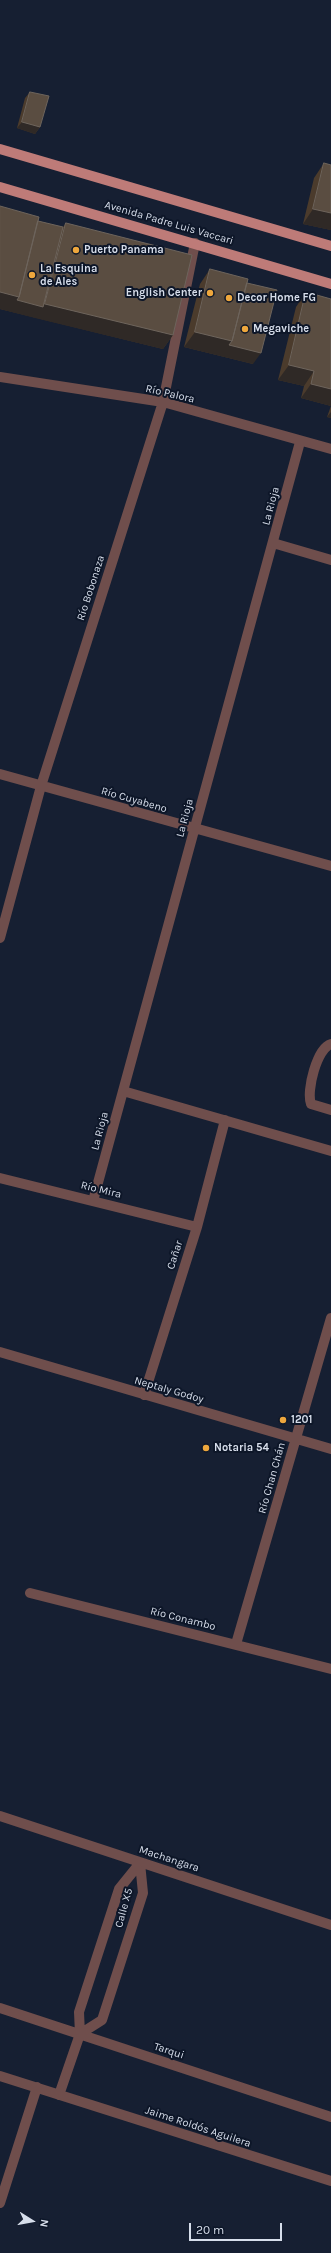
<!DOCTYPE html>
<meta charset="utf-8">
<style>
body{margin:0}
#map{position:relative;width:331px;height:2253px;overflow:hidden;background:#161f32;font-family:Karla,sans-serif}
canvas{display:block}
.north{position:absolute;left:12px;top:2201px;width:40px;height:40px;-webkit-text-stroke:3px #0d1628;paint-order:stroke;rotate:101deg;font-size:11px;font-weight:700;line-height:16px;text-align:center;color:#d7deeb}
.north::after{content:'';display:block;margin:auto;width:14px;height:18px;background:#d7deeb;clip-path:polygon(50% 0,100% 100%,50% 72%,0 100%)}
.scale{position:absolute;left:189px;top:2223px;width:93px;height:18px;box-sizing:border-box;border:2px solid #d7deeb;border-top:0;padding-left:5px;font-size:12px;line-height:14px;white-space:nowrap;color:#d7deeb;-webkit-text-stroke:3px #0d1628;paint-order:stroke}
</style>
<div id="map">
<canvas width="331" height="2253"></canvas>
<div class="north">N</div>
<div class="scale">20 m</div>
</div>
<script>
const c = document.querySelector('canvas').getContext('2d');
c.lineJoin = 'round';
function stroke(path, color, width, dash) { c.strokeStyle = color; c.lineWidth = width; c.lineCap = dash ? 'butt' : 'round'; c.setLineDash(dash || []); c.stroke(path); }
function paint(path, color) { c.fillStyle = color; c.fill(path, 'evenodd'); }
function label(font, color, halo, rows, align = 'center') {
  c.font = font + ' Karla,sans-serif'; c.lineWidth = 4; c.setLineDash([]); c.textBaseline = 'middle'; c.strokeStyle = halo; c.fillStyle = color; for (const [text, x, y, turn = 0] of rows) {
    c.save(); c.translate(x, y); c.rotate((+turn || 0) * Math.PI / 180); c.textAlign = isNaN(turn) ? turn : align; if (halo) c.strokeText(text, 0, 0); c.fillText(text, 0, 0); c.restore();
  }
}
stroke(new Path2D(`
 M 0,377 L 163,402 L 331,449
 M 273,543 L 331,560
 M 0,774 L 331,866
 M 0,938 L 41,786 L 163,402 L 195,243
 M 331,1044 C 317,1048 306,1091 311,1104 L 331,1110
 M 123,1091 L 331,1151
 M 0,1178 L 197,1227
 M 93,1201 L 300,442
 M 0,1352 L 331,1449
 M 144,1395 L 197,1227 L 225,1120
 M 30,1593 L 331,1669
 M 236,1644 L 331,1318
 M 0,1816 L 331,1925
 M 0,2008 L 331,2117
 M 80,2034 L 102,2020 L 143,1893 L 140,1863
 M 0,2076 L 331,2181
 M 59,2095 L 80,2034 L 79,2012 L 119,1889 L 140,1863
 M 0,2203 L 37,2087`), '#6f4e4c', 10);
stroke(new Path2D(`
 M 0,149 L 331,246
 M 0,187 L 331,284`), '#be7b78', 10);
paint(new Path2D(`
 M 30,92 L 40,127 L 35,134 L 17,128 L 25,98 Z
 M 324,163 L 331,165 L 331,230 L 303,224 L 314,178 Z
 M 0,206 L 38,221 L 63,227 L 66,223 L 173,335 L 163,349 L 0,309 Z
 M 210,269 L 247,283 L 253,364 L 184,347 L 200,284 Z
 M 306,292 L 331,299 L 331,418 L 327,417 L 331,406 L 301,398 L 304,386 L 278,380 L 296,307 Z`), '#4b3b2c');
paint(new Path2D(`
 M 22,122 L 40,127 L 35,134 L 17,128 Z
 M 313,209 L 331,213 L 331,230 L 303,224 Z
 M 0,292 L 19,297 L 43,307 L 45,304 L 173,335 L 163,349 L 35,318 L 0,309 Z
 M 195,332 L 232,341 L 261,353 L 253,364 L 184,347 Z
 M 289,365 L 314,371 L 304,386 L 278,380 Z
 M 311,384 L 331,389 L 331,406 L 301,398 Z
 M 331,412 L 331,418 L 327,417 Z`), '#2f2926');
const building = new Path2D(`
 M 30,92 L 49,96 L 40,127 L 22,122 Z
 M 324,163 L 331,165 L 331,213 L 313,209 Z
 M 0,206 L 39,217 L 19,297 L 0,292 Z
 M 38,221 L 63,227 L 43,307 L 17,300 L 19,297 Z
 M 66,223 L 192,255 L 173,335 L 45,304 Z
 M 210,269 L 248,279 L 232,341 L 195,332 Z
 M 247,283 L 277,290 L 261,353 L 229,345 L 232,341 Z
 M 306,292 L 331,299 L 331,389 L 311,384 L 314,371 L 289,365 Z`);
paint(building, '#5a4d41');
stroke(building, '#6d645c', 1);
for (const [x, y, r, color] of [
 [76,250,4,"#eea73d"],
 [32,275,4,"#eea73d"],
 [210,293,4,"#eea73d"],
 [229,298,4,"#eea73d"],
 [245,329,4,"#eea73d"],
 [283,1420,4,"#eea73d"],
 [206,1448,4,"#eea73d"]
]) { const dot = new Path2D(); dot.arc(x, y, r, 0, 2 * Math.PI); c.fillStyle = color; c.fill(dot); stroke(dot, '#0d1628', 1.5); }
label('11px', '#d7deeb', '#0d1628', [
 ["Avenida Padre Luis Vaccari",169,223,16],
 ["Río Palora",170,394,13],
 ["La Rioja",271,506,-75],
 ["Río Bobonaza",91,588,-72],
 ["Río Cuyabeno",134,800,16],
 ["La Rioja",185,818,-75],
 ["La Rioja",100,1131,-75],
 ["Río Mira",101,1190,14],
 ["Cañar",175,1255,-72],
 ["Neptaly Godoy",169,1390,16],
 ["Río Chan Chán",272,1478,-74],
 ["Río Conambo",183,1619,14],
 ["Machangara",169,1859,18],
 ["Calle X5",124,1908,-75],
 ["Tarqui",169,2051,18],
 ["Jaime Roldós Aguilera",198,2127,18]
]);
label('bold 11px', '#d7deeb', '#0d1628', [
 ["Puerto Panama",84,250],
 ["La Esquina",40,269],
 ["de Ales",40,282],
 ["English Center",202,293,"right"],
 ["Decor Home FG",237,298],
 ["Megaviche",253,329],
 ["1201",291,1420],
 ["Notaria 54",214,1448]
], 'left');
</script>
